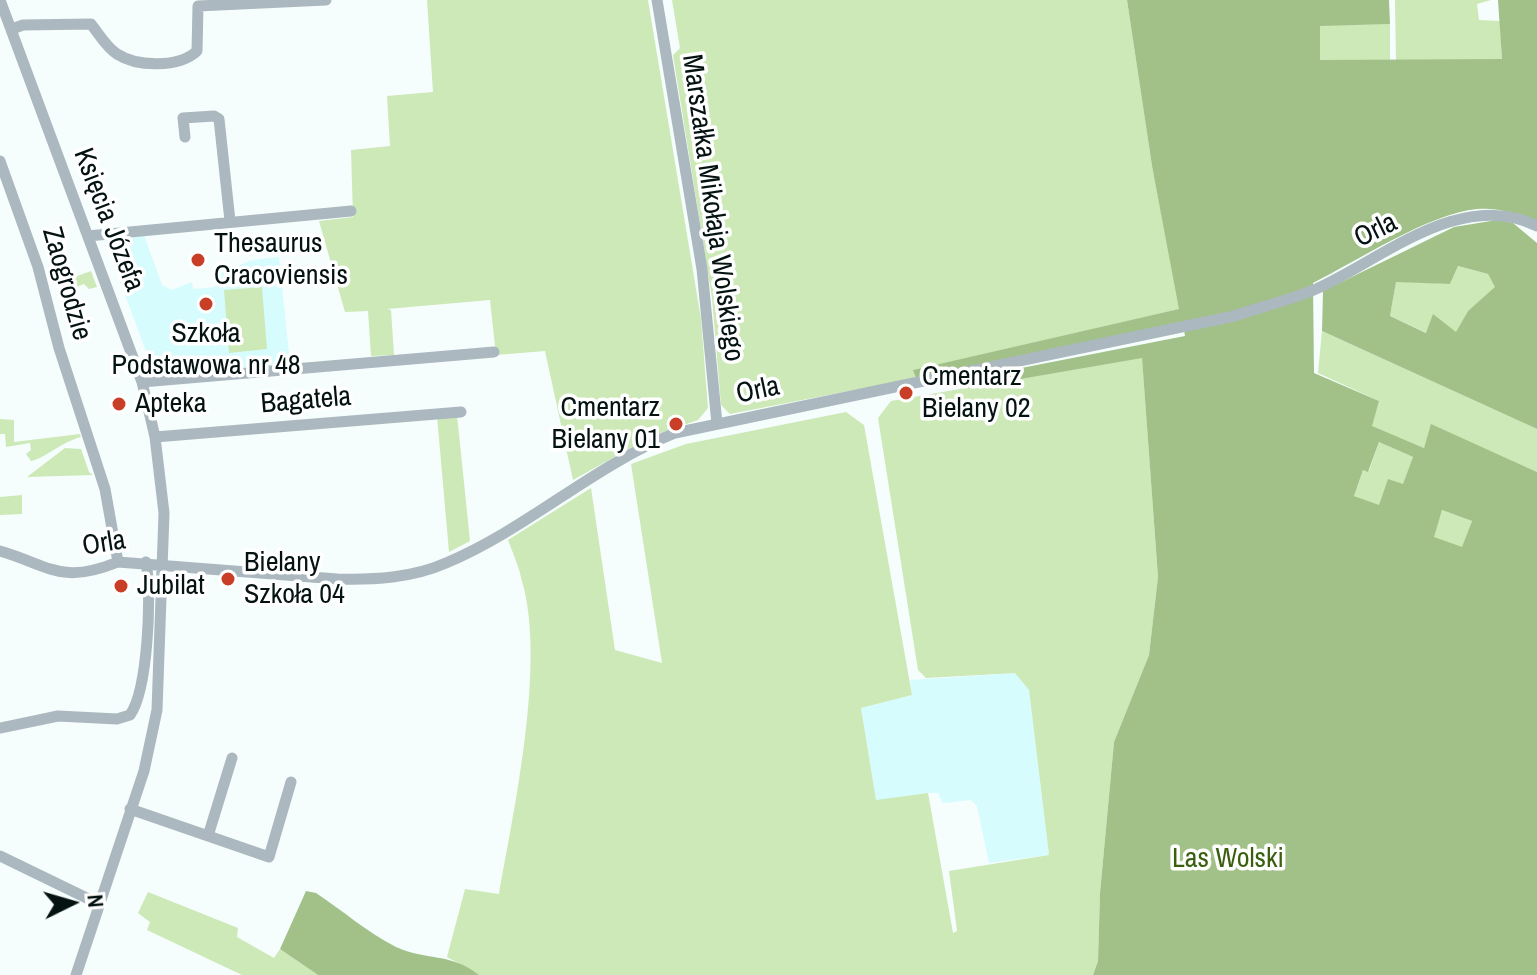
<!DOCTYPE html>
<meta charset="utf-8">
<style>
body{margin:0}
#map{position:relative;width:1537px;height:975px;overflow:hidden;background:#f6fdfd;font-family:"Archivo Narrow",sans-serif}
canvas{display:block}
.north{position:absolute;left:32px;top:863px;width:80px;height:80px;-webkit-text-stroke:6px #fff;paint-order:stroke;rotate:85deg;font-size:22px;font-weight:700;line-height:32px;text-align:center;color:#051212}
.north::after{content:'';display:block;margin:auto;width:28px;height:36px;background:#051212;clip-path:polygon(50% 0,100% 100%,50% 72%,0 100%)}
</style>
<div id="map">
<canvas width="1537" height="975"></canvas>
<div class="north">N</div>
</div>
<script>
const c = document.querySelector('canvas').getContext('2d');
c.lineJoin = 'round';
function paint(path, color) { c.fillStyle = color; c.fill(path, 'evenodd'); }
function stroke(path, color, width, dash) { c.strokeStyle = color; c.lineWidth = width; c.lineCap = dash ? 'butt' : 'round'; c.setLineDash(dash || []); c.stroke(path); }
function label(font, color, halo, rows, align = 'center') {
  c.font = font + ' "Archivo Narrow",sans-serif'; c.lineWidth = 7; c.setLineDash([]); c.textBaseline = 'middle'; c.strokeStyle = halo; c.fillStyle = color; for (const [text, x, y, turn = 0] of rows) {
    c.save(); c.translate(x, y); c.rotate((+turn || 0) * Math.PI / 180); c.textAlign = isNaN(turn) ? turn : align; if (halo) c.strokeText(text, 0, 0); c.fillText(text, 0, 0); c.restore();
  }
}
paint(new Path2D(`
 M 144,235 L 162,285 L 172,290 L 192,282 L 193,289 L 215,287 L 215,275 L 252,260 L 279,257 L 290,363 L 155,376 L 104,238 Z
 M 1016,673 L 1029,690 L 1049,855 L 989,863 L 977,806 L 971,800 L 943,803 L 938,793 L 928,793 L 876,801 L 861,708 L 912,695 L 910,680 Z`), '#d7fcfe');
paint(new Path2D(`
 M 427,0 L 648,0 L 701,319 L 708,408 L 698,420 L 652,436 L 573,480 L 545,351 L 496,355 L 490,300 L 387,309 L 391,310 L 394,355 L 371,356 L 368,311 L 345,312 L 319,221 L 353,217 L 351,150 L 390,146 L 387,96 L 433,92 Z
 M 672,0 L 1127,0 L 1152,166 L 1180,309 L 914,370 L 916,378 L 730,414 L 721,405 L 712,298 L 673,55 L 680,48 Z
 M 1395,0 L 1491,0 L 1477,4 L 1479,20 L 1500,21 L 1502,59 L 1396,63 Z
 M 1390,24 L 1390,63 L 1320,61 L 1320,25 Z
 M 1458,266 L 1488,274 L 1496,288 L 1468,311 L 1456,333 L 1433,315 L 1427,333 L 1390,316 L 1396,281 L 1450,284 Z
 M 91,271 L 97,287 L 89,289 L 84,284 L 61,293 L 58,283 Z
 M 262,287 L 267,349 L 229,353 L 224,290 Z
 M 1322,331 L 1537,429 L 1537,472 L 1432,425 L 1424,448 L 1371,426 L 1379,401 L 1318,373 Z
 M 1142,357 L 1158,577 L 1149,655 L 1114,742 L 1100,893 L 1098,961 L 1093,975 L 479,975 L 447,957 L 465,889 L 499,894 C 514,809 546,663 522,581 C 519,567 513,553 508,540 L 591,488 L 615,650 L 662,663 L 631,464 L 686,444 L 846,412 L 864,425 L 912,695 L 861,708 L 876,800 L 928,793 L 953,933 L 957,931 L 949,871 L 1049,855 L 1029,690 L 1015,673 L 926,678 L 918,670 L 878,418 L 891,401 Z
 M 457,415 L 470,541 L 449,552 L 437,416 Z
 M 0,419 L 14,420 L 14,442 L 80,434 L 81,437 C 61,442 44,459 31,461 L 26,454 L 31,450 L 30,443 L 6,447 L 5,434 L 0,434 Z
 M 1379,442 L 1413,457 L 1403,485 L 1388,480 L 1379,506 L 1354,496 L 1363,470 L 1369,471 Z
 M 65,448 L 81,449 L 89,472 L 93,475 L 27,477 Z
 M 22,495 L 22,514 L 0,515 L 0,497 Z
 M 1442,510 L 1472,521 L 1462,548 L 1433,537 Z
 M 148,892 L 238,928 L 237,937 L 274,958 L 280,949 L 318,975 L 242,975 L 147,930 L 150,922 L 138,913 Z`), '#cce9b7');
paint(new Path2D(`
 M 1127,0 L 1389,0 L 1390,24 L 1320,26 L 1320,60 L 1502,59 L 1498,0 L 1537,0 L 1537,221 C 1517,214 1498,207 1477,209 C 1430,213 1357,261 1313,283 L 1314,373 L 1379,401 L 1372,426 L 1424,448 L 1431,424 L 1537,472 L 1537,975 L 1093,975 L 1098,961 L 1100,893 L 1114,742 L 1149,655 L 1158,577 L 1142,358 L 968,388 L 965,379 L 1185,336 L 1183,324 L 916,378 L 913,370 L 1179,309 L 1152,166 ZM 1379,442 L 1413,457 L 1403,484 L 1388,479 L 1379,505 L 1354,496 L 1363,470 L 1368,472 ZM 1442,510 L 1472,521 L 1462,547 L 1434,537 Z
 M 1497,220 L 1513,223 L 1537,243 L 1537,429 L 1322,331 L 1323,291 L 1454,227 ZM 1458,266 L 1488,274 L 1495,287 L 1468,311 L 1456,332 L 1433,314 L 1426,333 L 1390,316 L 1396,282 L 1450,284 Z
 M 306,891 L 316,893 C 342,910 368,933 396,947 C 426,961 450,952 479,975 L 318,975 L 280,949 Z`), '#a1c189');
stroke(new Path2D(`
 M 0,0 L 142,382 L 155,437 L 164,513 L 157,710 L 144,771 L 76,975
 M 657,0 L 702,269 L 717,424
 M 12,29 L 23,25 L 91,24 C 99,34 106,47 117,54 C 137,67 179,68 197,51 L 198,6 L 326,0
 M 185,137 L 183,118 L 214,116 L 219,119 L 230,221
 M 0,161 L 38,267 L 59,348 L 105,489 L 118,562
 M 88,236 L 351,211
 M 142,382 L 494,352
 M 155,437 L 461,412
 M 0,551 C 51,566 61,585 118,562 L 337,579 C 374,580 412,578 446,563 C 527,529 593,466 675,433 L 1234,316 C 1261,307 1290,300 1316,289 C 1383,259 1461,188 1537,226
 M 0,728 L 58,716 L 117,719 L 130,715 C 148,690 152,593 146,562
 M 130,809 L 269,857 L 291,782
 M 208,836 L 232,758
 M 0,856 L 99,904`), '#acb8bf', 11);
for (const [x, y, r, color] of [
 [198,260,8,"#c93e26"],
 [206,304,8,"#c93e26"],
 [906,393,8,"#c93e26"],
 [119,404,8,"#c93e26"],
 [676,424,8,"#c93e26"],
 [228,579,8,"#c93e26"],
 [121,586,8,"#c93e26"]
]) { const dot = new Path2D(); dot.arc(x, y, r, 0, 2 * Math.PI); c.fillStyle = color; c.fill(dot); stroke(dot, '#fff', 3); }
label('28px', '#051212', '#fff', [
 ["Marszałka Mikołaja Wolskiego",712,208,82],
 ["Księcia Józefa",108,220,69],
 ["Orla",1376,231,-26],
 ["Zaogrodzie",66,284,74],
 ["Orla",758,391,-12],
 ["Bagatela",306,401,-5],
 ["Orla",104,544,-9]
]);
label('28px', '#051212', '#fff', [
 ["Thesaurus",214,244],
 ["Cracoviensis",214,276],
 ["Szkoła",206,334,"center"],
 ["Podstawowa nr 48",206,366,"center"],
 ["Cmentarz",922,377],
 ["Bielany 02",922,409],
 ["Apteka",135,404],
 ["Cmentarz",660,408,"right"],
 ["Bielany 01",660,440,"right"],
 ["Bielany",244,563],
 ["Szkoła 04",244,595],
 ["Jubilat",137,586]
], 'left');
label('28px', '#395f0f', '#fff', [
 ["Las Wolski",1228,859]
]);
</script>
